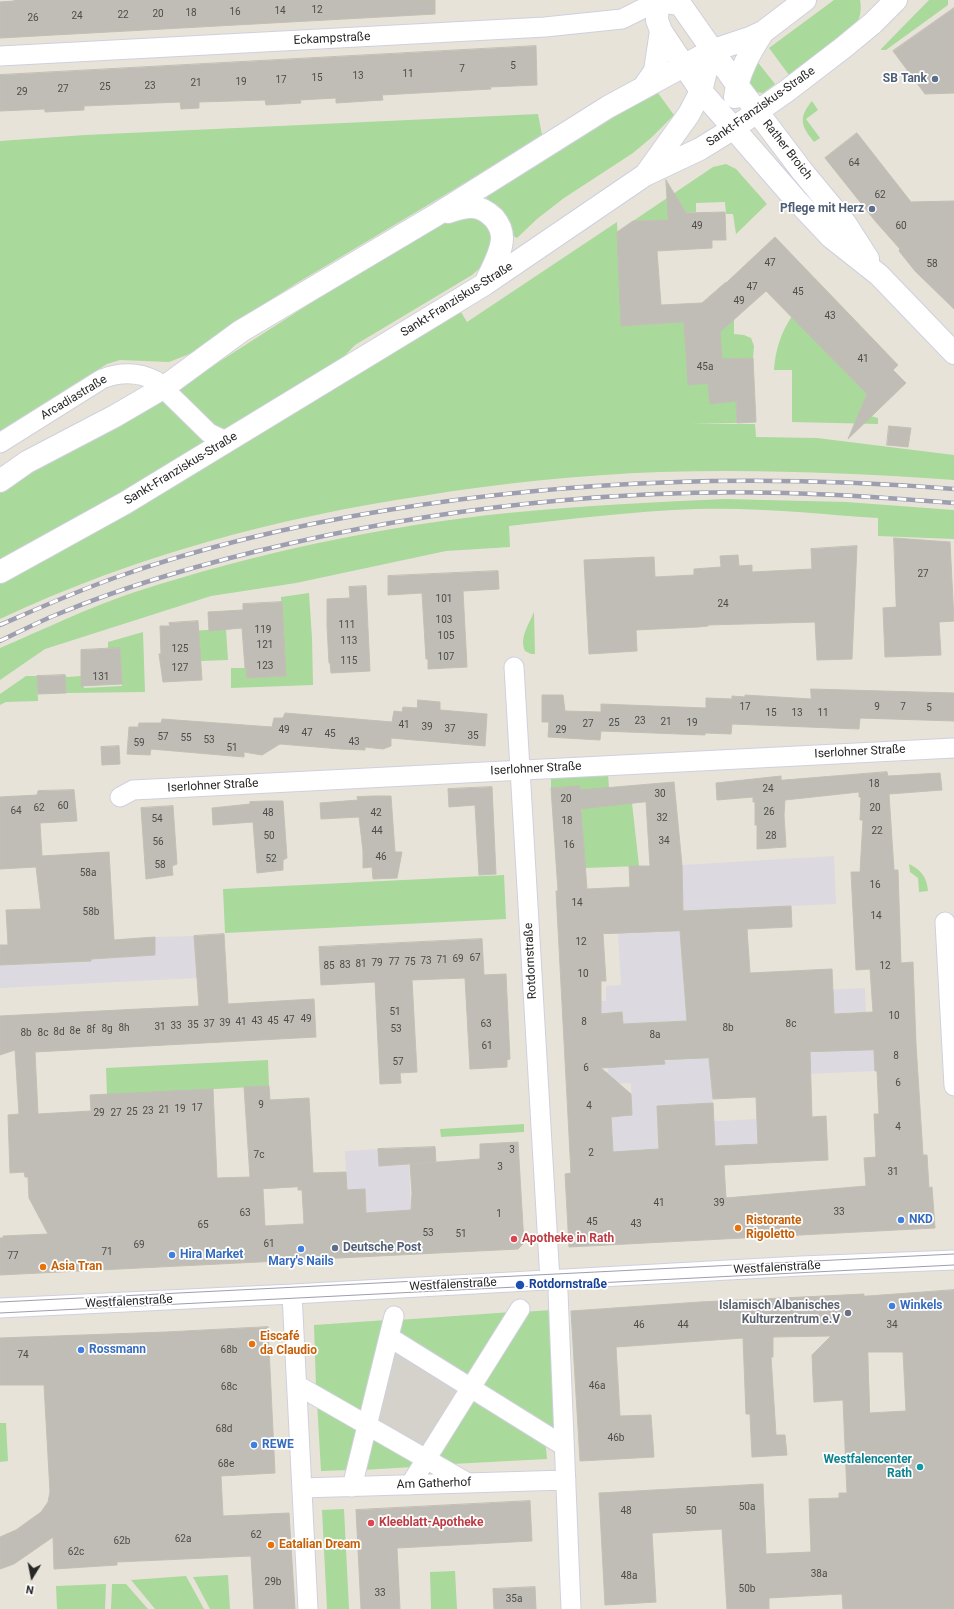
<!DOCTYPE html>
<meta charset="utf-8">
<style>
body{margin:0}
#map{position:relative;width:954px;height:1609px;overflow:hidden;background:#e8e3d9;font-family:Roboto,sans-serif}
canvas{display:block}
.north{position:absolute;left:12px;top:1557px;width:40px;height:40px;-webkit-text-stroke:3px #fff;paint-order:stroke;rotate:190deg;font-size:11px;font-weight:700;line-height:16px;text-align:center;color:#262626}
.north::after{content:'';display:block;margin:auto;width:14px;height:18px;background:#262626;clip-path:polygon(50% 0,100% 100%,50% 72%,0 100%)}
</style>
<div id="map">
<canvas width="954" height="1609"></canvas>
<div class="north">N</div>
</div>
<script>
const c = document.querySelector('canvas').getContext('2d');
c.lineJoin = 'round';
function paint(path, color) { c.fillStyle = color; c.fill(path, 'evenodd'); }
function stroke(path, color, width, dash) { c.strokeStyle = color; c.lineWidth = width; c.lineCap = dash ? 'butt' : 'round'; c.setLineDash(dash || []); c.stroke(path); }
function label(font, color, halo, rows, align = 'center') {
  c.font = font + ' Roboto,sans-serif'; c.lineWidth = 3.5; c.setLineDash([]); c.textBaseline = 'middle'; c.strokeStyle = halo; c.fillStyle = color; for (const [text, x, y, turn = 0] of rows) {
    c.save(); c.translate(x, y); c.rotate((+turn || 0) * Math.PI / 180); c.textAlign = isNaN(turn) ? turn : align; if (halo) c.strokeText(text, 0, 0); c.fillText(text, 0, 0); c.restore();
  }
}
paint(new Path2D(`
 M 834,856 L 836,904 L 683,911 L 682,865 Z
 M 680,931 L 685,997 L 865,988 L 866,1012 L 686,1019 L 686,1021 L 623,1024 L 601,1014 L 601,1001 L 606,1001 L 606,986 L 621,985 L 618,933 Z
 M 194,936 L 197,978 L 0,988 L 0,965 L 91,961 L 91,959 L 155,955 L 155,937 Z
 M 873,1030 L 877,1071 L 711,1078 L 713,1103 L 657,1106 L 658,1124 L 757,1119 L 758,1143 L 636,1151 L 614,1171 L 610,1117 L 629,1116 L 632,1111 L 631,1083 L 605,1084 L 605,1072 L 608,1072 L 607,1064 L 665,1064 L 664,1060 L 855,1050 Z
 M 378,1149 L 409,1164 L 411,1210 L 366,1213 L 365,1189 L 347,1190 L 345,1151 Z`), '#dcd9e0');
paint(new Path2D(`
 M 834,0 L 860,0 C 862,10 860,17 856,26 L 789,75 L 769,48 Z
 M 929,0 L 948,0 L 948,5 L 886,50 L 881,50 L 881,49 Z
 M 756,60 L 775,84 L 763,93 L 756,92 L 747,82 Z
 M 658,93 L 674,115 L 652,137 L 633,153 L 564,198 L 537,219 L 517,238 L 513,236 C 511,218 502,208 487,199 L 486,197 C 542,160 596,118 658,93 Z
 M 812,101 L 818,110 L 806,119 L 820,138 L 814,142 C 801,126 798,118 812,101 Z
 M 538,114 L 542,135 L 468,181 L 297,283 L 226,328 L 192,353 L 169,362 L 120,360 L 107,364 L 0,431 L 0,141 L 85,135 Z
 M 726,164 L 736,169 L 767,204 L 736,234 L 733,214 L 726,214 L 725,202 L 696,203 L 696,212 L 668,214 L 669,243 L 657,243 L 656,220 L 633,221 L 713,167 Z
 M 463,210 L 494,229 L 486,263 L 472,275 L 355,345 L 330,371 L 226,433 L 214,432 L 172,392 L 448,215 Z
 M 617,222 L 621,326 L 734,319 L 734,334 L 744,335 L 751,338 L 754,346 L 753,358 L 735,358 L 737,423 L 690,424 L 755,424 L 756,437 L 817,438 L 954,455 L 954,480 C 856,473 758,469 660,472 C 580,475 501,483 422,496 C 275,518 134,556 0,619 L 0,583 L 50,558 L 134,510 L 461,312 L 467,322 Z
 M 792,316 L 867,394 L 859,413 L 878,418 L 878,424 L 792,422 L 792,370 L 774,370 C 775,351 781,332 792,316 Z
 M 164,397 L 209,442 L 0,564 L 0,491 L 56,454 Z
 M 725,499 L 846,502 L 954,510 L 954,539 L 878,536 L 878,518 C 818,514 757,507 697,509 C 634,511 571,519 509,526 L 510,547 L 446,551 L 296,583 L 211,596 L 45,649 L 0,680 L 0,648 C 45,629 89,607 135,592 C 256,553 382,526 508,513 C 580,506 652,502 725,499 Z
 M 309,593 L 312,638 L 313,685 L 231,688 L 231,668 L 246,668 L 247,678 L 286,676 L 281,597 Z
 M 534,612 L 535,654 L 531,654 L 525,651 C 519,638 529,624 534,612 Z
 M 226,629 L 228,660 L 200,661 L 199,642 L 183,643 L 188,631 Z
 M 143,632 L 145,692 L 66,693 L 65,675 L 67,677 L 81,676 L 83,678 L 84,688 L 122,686 L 120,648 L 108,649 L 108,642 Z
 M 26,676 L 37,676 L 38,701 L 6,702 L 0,705 L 0,694 Z
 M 608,774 L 609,788 L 632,803 L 639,866 L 585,868 L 580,787 L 551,788 L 551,777 Z
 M 909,864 C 921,870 927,877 928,891 L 919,892 L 918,878 L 910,872 Z
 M 504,875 L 506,919 L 225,933 L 223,889 Z
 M 268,1060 L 269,1086 L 107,1095 L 106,1068 Z
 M 524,1124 L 524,1132 L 441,1137 L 440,1129 Z
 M 552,1310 L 560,1439 L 477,1387 L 522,1312 Z
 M 512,1312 L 468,1381 L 394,1335 L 398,1320 Z
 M 387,1320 L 364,1416 L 316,1388 L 314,1325 Z
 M 473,1393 L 545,1438 L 547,1459 L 452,1464 L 434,1455 Z
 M 317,1402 L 362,1426 L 350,1470 L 321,1471 Z
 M 0,1423 L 6,1423 L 8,1461 L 0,1462 Z
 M 371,1431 L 418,1458 L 413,1467 L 362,1470 Z
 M 344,1509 L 349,1609 L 327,1609 L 322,1510 Z
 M 455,1571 L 457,1609 L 431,1609 L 430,1572 Z
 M 228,1575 L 230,1609 L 210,1609 L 193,1577 Z
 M 186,1576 L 204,1609 L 155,1609 L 131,1580 Z
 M 106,1584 L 105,1609 L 57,1609 L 56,1586 Z
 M 112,1584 L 126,1584 L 148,1609 L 111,1609 Z`), '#a9d99b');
paint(new Path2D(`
 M 385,1330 L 477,1387 L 429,1464 L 362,1426 Z`), '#d5d2cb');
const building = new Path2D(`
 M 14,0 L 435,0 L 435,14 L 0,38 L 0,2 L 14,1 Z
 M 954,8 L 954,93 L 925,94 L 893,51 Z
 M 536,46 L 537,85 L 490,87 L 491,89 L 382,95 L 383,100 L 336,103 L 336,98 L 300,100 L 301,103 L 266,105 L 265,100 L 199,102 L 199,108 L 181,109 L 180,102 L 84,106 L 84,110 L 45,112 L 45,109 L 0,111 L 0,75 Z
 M 857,133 L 911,202 L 954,201 L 954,309 L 915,271 L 899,251 L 900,249 L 876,222 L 825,158 Z
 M 666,180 L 686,213 L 725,212 L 726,240 L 712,240 L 712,248 L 657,251 L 661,305 L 702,303 L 726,282 L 726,283 L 775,237 L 898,365 L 893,370 L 906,383 L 848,439 L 867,394 L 766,291 L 720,332 L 722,359 L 753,358 L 756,422 L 737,423 L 736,401 L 710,404 L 708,383 L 688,385 L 684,322 L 621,326 L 617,232 L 633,221 L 668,220 Z
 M 889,426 L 911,428 L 908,447 L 887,445 Z
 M 894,538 L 950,542 L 954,621 L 939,622 L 941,655 L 885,657 L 883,608 L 896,607 Z
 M 857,546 L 852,659 L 817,660 L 815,622 L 708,625 L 708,626 L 698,627 L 636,630 L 637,651 L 589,654 L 584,560 L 654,557 L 655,577 L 694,575 L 694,569 L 721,567 L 720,556 L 738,555 L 739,566 L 752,565 L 752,572 L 812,569 L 811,549 Z
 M 498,571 L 499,589 L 463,591 L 467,667 L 428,669 L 428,659 L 426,659 L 422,593 L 388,595 L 388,576 Z
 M 366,586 L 370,671 L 331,673 L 330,663 L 329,663 L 327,626 L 327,599 L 350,598 L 349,587 Z
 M 282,602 L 286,676 L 247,678 L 246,668 L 245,668 L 242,628 L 209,631 L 208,612 L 243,610 L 243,604 Z
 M 198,621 L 202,680 L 163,682 L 159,654 L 161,654 L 160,626 L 170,626 L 169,623 Z
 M 120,648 L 122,684 L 81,686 L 81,650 Z
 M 65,675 L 66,693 L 38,694 L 37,676 Z
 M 811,689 L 954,693 L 954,721 L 860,718 L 859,729 L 732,724 L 731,734 L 705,733 L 705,735 L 601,731 L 600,740 L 548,737 L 549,722 L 542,722 L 542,695 L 563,695 L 565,711 L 601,712 L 601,704 L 706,708 L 706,698 L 732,699 L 732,696 L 745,697 L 745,695 L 811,699 Z
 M 418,700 L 440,702 L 440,710 L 487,714 L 485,746 L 391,738 L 391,746 L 383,749 L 365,747 L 365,750 L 341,749 L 280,744 L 262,755 L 244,752 L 244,757 L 151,749 L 150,755 L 127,754 L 129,727 L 138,727 L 139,723 L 161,723 L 162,719 L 272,727 L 274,718 L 283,718 L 285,713 L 392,722 L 394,711 L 402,712 L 403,707 L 417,708 Z
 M 119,746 L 120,764 L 102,765 L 101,747 Z
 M 887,772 L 888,776 L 940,773 L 942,790 L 889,794 L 894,870 L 898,870 L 901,963 L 913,962 L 916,1044 L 923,1155 L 927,1155 L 929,1188 L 932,1187 L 935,1228 L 569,1247 L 565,1174 L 571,1173 L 556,891 L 558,891 L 551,788 L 580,786 L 580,790 L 674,782 L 682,865 L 683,911 L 791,906 L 792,927 L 747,929 L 750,973 L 832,969 L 834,1014 L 873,1012 L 870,969 L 856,970 L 851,872 L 860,872 L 863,820 L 860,820 L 861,797 L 859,797 L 859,792 L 785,800 L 784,815 L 786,847 L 757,849 L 757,825 L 755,825 L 755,802 L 753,802 L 753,797 L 717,800 L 716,783 L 781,776 L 781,780 ZM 646,802 L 650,866 L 629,866 L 630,887 L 587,889 L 581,809 ZM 680,931 L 687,1021 L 623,1024 L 622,1012 L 601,1014 L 601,981 L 606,981 L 603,934 ZM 874,1050 L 875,1071 L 877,1071 L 879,1114 L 874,1114 L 876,1157 L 864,1158 L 866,1186 L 726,1198 L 724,1165 L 828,1160 L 826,1116 L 812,1117 L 810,1052 ZM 709,1058 L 713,1099 L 756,1097 L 758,1144 L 715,1146 L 713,1103 L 657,1106 L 659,1149 L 613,1152 L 611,1117 L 632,1115 L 631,1094 L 601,1068 L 665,1064 L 664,1060 Z
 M 492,787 L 496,874 L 479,875 L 475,805 L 449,807 L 448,789 Z
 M 74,790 L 77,821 L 40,823 L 42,856 L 109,852 L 114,940 L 155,937 L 155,955 L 91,959 L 91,961 L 0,965 L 0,945 L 8,945 L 6,910 L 41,909 L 36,867 L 0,869 L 0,797 L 37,795 L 38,791 Z
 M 373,796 L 391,796 L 395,852 L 402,852 L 397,878 L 373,879 L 372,867 L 363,868 L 363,851 L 359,817 L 321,819 L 320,803 L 358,800 L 357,797 Z
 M 267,801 L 283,801 L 287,858 L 283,860 L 283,870 L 257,873 L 253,822 L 213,825 L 212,808 L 250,804 L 250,802 Z
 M 173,806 L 177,864 L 172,866 L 173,875 L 146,879 L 141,808 Z
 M 224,934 L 228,1004 L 314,999 L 316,1037 L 35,1052 L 38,1114 L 91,1111 L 90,1095 L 213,1089 L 217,1178 L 250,1177 L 244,1087 L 269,1086 L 270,1100 L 309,1098 L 313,1173 L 346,1172 L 347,1190 L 365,1189 L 366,1213 L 411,1210 L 412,1193 L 410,1164 L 480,1159 L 480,1144 L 518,1142 L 524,1243 L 518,1249 L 0,1275 L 0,1238 L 3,1238 L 3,1236 L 48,1234 L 29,1198 L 28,1177 L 25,1177 L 24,1172 L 10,1173 L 8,1115 L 19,1114 L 15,1050 L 0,1055 L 0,1016 L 199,1006 L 194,936 ZM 298,1187 L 298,1190 L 302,1190 L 304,1224 L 265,1226 L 263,1189 Z
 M 482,939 L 484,975 L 506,974 L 510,1059 L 507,1060 L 507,1067 L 470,1069 L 465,978 L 412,980 L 417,1072 L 400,1073 L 401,1083 L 380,1084 L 375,982 L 321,985 L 319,947 Z
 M 435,1147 L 436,1162 L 379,1166 L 378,1149 Z
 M 954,1290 L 954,1609 L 843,1609 L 842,1594 L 769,1598 L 769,1609 L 727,1609 L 722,1529 L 652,1533 L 656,1602 L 605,1605 L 599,1493 L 763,1484 L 766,1554 L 811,1552 L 809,1499 L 839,1498 L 839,1493 L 847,1493 L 843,1400 L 814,1402 L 812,1355 L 831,1336 L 773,1337 L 773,1357 L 771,1357 L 776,1435 L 785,1435 L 787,1455 L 752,1457 L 750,1414 L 746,1414 L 743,1338 L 616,1347 L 620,1416 L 651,1415 L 654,1457 L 580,1461 L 571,1311 L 700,1302 L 864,1294 L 864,1296 ZM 868,1352 L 903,1352 L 906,1411 L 870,1413 Z
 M 268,1327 L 275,1473 L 221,1476 L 223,1516 L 289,1513 L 295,1609 L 254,1609 L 251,1556 L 117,1562 L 117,1565 L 54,1569 L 53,1537 L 14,1564 L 0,1569 L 0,1537 L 16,1530 L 41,1512 L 48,1502 L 50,1492 L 44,1385 L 0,1385 L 0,1338 L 166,1332 Z
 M 530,1501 L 532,1541 L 397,1548 L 400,1609 L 361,1609 L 356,1510 Z
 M 535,1587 L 536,1609 L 494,1609 L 493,1589 Z`);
paint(building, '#c0bdb6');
stroke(building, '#c2bfb3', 1);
const street = new Path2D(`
 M 0,56 L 545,27 L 622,19 L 658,1
 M 0,443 L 102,379 C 120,372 139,372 156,381 L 209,433 L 226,441
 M 514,667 L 550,1280
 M 120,797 L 133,790 L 954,748
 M 945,922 L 954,1086
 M 558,1292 L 571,1609
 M 292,1294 L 308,1609
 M 0,1308 L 292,1294 L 801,1266 L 954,1260
 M 389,1337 L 564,1446
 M 297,1385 L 468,1483
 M 410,1485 L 520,1309
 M 352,1487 L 394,1316
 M 302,1488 L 566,1480`);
const secondary = new Path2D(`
 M 658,0 L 657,20 L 661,31 L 701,91 L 796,200 L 831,237 L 879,275 L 954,353
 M 658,1 L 680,4 L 737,85 L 802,171 L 845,223 L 868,259
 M 643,88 L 655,71 L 661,31
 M 735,97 C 738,73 750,52 763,32
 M 646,174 L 689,114 L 701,91 L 711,51
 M 448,212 C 467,206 479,203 494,218 C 499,224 502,230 502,238 C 502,253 491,270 485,284
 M 0,481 L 27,462 L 115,416 L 163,388 L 241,331 L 436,215 L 608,107 L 711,51 L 750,38 L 763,32 L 805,0
 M 0,572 L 125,503 L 485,284 L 645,175 L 700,149 L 734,128 L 788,90 L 844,47 L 873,23 L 896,0`);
stroke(street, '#cfd0de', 21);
stroke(secondary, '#cfd0de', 24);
stroke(street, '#fff', 19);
stroke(secondary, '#fff', 22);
stroke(new Path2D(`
 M 0,1302 L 954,1254
 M 0,1313 L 954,1265`), '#9d9eaf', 1);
const rail = new Path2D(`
 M 0,625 C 39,608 77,591 117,577 C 205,546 297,525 388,510 C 578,479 762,474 954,489
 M 0,641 C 19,632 38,622 58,614 C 133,583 212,561 292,543 C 466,503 658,485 837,495 C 876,497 915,500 954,503`);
stroke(rail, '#9d9eaf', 4.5);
stroke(rail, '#fff', 3, [9]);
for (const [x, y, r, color] of [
 [935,79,4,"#5c6f8a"],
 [872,209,4,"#5c6f8a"],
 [901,1220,4,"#3f7fe0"],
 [738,1228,4,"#e8710a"],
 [514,1239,4,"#e0444e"],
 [335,1248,4,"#5c6f8a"],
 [301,1249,4,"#3f7fe0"],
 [172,1255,4,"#3f7fe0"],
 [43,1267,4,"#e8710a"],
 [520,1285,5,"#1a4fb4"],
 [892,1306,4,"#3f7fe0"],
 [848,1313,4,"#6b7280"],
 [252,1344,4,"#e8710a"],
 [81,1350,4,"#3f7fe0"],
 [254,1445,4,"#3f7fe0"],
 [920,1467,4,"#0f9aa8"],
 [371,1523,4,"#e0444e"],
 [271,1545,4,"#e8710a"]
]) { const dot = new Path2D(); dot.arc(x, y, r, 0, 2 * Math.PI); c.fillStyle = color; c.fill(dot); stroke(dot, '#fff', 1.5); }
label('10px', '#4c4c4a', null, [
 ["12",317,10],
 ["14",280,11],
 ["16",235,12],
 ["18",191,13],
 ["20",158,14],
 ["22",123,15],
 ["24",77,16],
 ["26",33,18],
 ["5",513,66],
 ["7",462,69],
 ["11",408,74],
 ["13",358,76],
 ["15",317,78],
 ["17",281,80],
 ["19",241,82],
 ["21",196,83],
 ["23",150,86],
 ["25",105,87],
 ["27",63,89],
 ["29",22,92],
 ["64",854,163],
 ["62",880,195],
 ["49",697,226],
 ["60",901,226],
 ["47",770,263],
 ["58",932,264],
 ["47",752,287],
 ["45",798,292],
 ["49",739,301],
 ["43",830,316],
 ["41",863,359],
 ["45a",705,367],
 ["27",923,574],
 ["101",444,599],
 ["24",723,604],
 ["103",444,620],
 ["111",347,625],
 ["119",263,630],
 ["105",446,636],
 ["113",349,641],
 ["121",265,645],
 ["125",180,649],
 ["107",446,657],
 ["115",349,661],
 ["123",265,666],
 ["127",180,668],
 ["131",101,677],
 ["17",745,707],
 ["9",877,707],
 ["7",903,707],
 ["5",929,708],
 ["15",771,713],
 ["13",797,713],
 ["11",823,713],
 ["23",640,721],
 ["21",666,722],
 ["25",614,723],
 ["19",692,723],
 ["27",588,724],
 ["41",404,725],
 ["39",427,727],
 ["37",450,729],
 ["49",284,730],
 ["29",561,730],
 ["47",307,733],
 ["45",330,734],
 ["35",473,736],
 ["57",163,737],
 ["55",186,738],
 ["53",209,740],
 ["43",354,742],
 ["59",139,743],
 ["51",232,748],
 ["18",874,784],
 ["24",768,789],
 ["30",660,794],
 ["20",566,799],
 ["60",63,806],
 ["62",39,808],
 ["20",875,808],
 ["64",16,811],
 ["26",769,812],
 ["48",268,813],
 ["42",376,813],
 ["32",662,818],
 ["54",157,819],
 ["18",567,821],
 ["44",377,831],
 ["22",877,831],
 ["50",269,836],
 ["28",771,836],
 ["34",664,841],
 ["56",158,842],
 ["16",569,845],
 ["46",381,857],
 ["52",271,859],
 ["58",160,865],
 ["58a",88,873],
 ["16",875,885],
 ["14",577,903],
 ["58b",91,912],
 ["14",876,916],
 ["12",581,942],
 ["67",475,958],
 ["69",458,959],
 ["71",442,960],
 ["73",426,961],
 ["77",394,962],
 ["75",410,962],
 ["79",377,963],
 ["81",361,964],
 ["83",345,965],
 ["85",329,966],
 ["12",885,966],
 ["10",583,974],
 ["51",395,1012],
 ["10",894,1016],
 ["49",306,1019],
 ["47",289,1020],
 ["43",257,1021],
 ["45",273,1021],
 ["41",241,1022],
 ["8",584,1022],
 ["39",225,1023],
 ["37",209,1024],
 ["63",486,1024],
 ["8c",791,1024],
 ["35",193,1025],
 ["33",176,1026],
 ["31",160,1027],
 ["8h",124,1028],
 ["8b",728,1028],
 ["8g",107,1029],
 ["53",396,1029],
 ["8f",91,1030],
 ["8e",75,1031],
 ["8d",59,1032],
 ["8b",26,1033],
 ["8c",43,1033],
 ["8a",655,1035],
 ["61",487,1046],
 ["8",896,1056],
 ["57",398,1062],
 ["6",586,1068],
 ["6",898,1083],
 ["9",261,1105],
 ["4",589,1106],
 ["17",197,1108],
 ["19",180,1109],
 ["21",164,1110],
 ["23",148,1111],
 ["25",132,1112],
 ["29",99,1113],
 ["27",116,1113],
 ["4",898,1127],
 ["3",512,1150],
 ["2",591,1153],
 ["7c",259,1155],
 ["3",500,1167],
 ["31",893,1172],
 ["41",659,1203],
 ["39",719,1203],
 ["33",839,1212],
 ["63",245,1213],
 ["1",499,1214],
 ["45",592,1222],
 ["43",636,1224],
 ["65",203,1225],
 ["53",428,1233],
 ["51",461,1234],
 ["61",269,1244],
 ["69",139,1245],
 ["71",107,1252],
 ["77",13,1256],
 ["46",639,1325],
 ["44",683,1325],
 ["34",892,1325],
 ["68b",229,1350],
 ["74",23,1355],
 ["46a",597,1386],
 ["68c",229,1387],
 ["68d",224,1429],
 ["46b",616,1438],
 ["68e",226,1464],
 ["50a",747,1507],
 ["48",626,1511],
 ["50",691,1511],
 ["62",256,1535],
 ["62a",183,1539],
 ["62b",122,1541],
 ["62c",76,1552],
 ["38a",819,1574],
 ["48a",629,1576],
 ["29b",273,1582],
 ["50b",747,1589],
 ["33",380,1593],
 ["35a",514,1599]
]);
label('12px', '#262626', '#fff', [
 ["Eckampstraße",332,39,-3],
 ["Sankt-Franziskus-Straße",761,107,-35],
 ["Rather Broich",787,150,52],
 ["Sankt-Franziskus-Straße",457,300,-32],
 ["Arcadiastraße",74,398,-31],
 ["Sankt-Franziskus-Straße",181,469,-31],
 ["Iserlohner Straße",860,752,-3],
 ["Iserlohner Straße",536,769,-3],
 ["Iserlohner Straße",213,786,-3],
 ["Rotdornstraße",531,961,-93],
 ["Westfalenstraße",777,1268,-3],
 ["Westfalenstraße",453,1285,-3],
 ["Westfalenstraße",129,1302,-3],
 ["Am Gatherhof",434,1484,-2]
]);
label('bold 12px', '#4e5e75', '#fff', [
 ["SB Tank",927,79],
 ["Pflege mit Herz",864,209],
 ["Deutsche Post",343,1248,"left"]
], 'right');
label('bold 12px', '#366cbe', '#fff', [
 ["NKD",909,1220],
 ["Hira Market",180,1255],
 ["Mary's Nails",301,1262,"center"],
 ["Winkels",900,1306],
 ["Rossmann",89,1350],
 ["REWE",262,1445]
], 'left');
label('bold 12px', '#c56008', '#fff', [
 ["Ristorante",746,1221],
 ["Rigoletto",746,1235],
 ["Asia Tran",51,1267],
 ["Eiscafé",260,1337],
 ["da Claudio",260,1351],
 ["Eatalian Dream",279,1545]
], 'left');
label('bold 12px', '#be3a42', '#fff', [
 ["Apotheke in Rath",522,1239],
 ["Kleeblatt-Apotheke",379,1523]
], 'left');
label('bold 12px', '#164399', '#fff', [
 ["Rotdornstraße",529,1285]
], 'left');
label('bold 12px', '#5b616d', '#fff', [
 ["Islamisch Albanisches",840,1306],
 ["Kulturzentrum e.V",840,1320]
], 'right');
label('bold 12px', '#0d838f', '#fff', [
 ["Westfalencenter",912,1460],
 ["Rath",912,1474]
], 'right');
</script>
